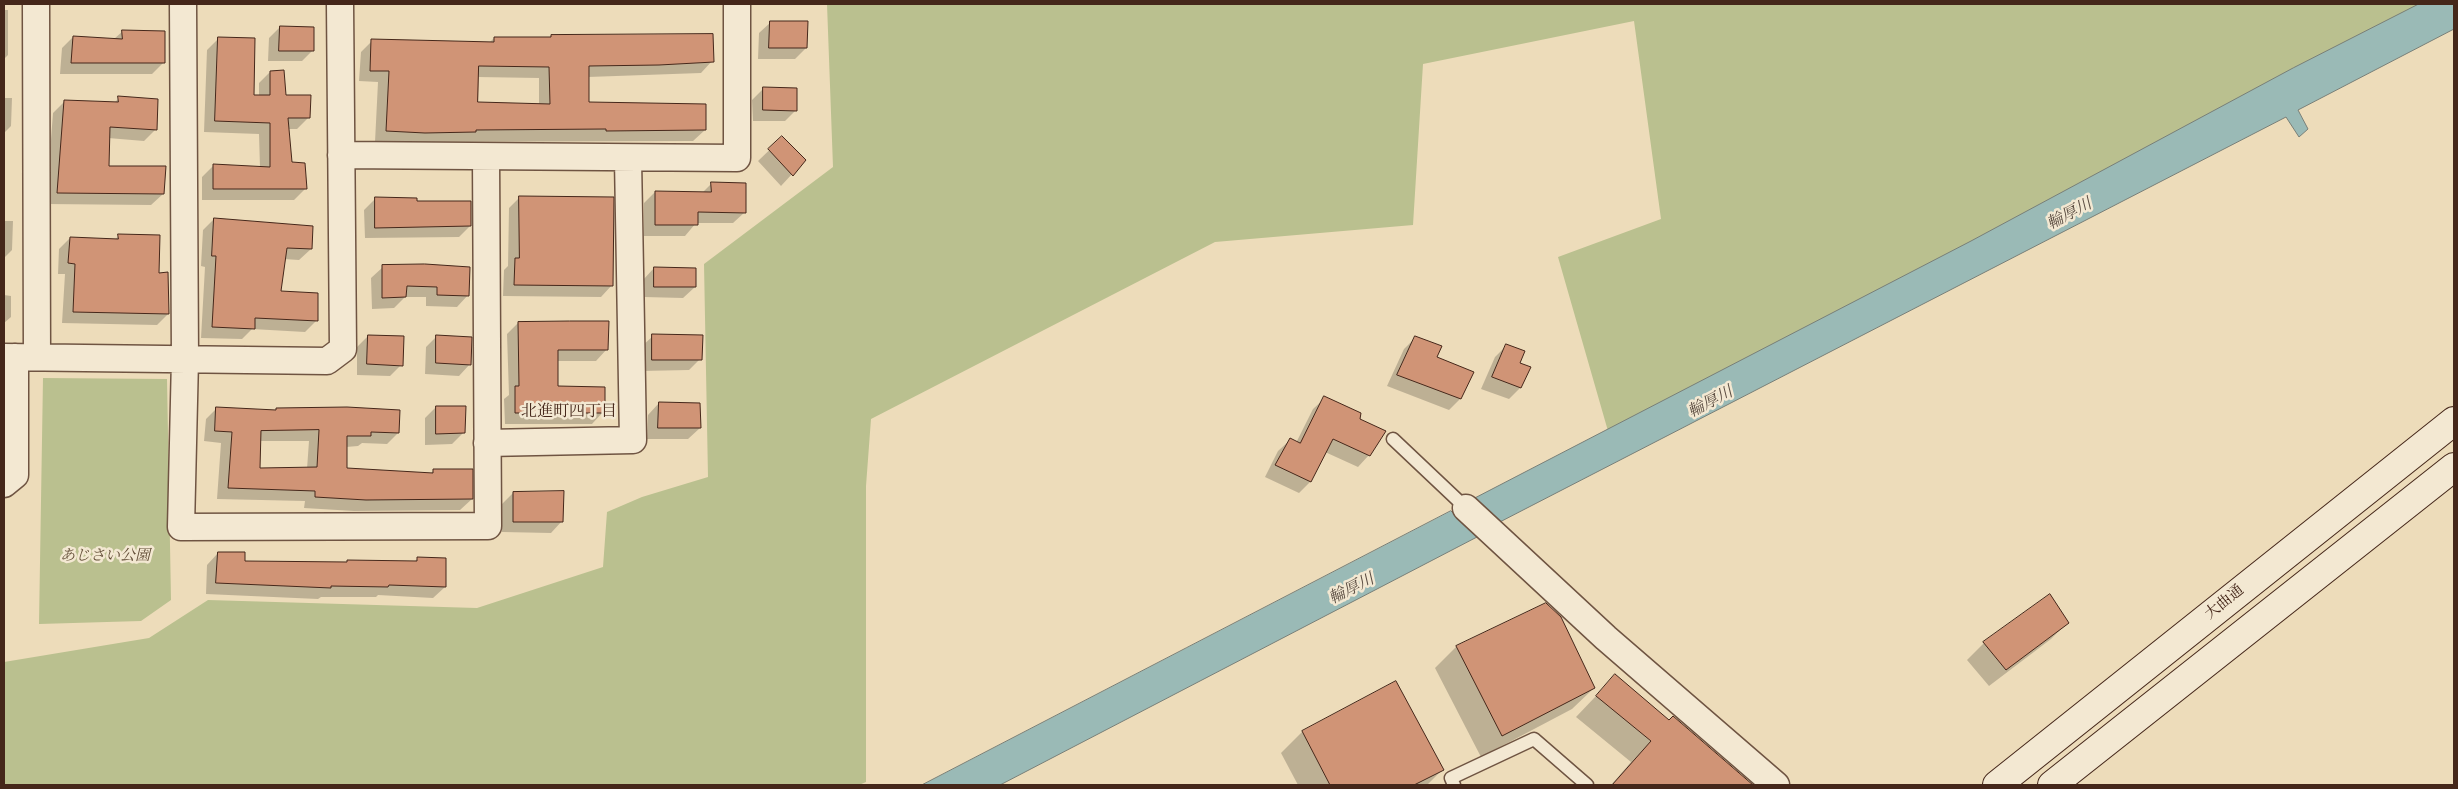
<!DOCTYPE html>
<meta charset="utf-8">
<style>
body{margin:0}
#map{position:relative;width:2458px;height:789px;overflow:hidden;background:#eddcba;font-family:"IM FELL DW Pica",serif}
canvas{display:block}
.frame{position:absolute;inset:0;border:5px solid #45271a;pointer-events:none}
</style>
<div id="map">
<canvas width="2458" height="789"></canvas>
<div class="frame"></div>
</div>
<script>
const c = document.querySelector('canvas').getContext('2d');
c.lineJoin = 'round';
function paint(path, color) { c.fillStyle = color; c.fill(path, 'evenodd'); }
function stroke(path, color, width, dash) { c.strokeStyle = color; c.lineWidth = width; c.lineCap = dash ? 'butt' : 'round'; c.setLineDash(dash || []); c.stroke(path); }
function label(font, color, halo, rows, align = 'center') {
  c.font = font + ' "IM FELL DW Pica","Noto Serif JP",serif'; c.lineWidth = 5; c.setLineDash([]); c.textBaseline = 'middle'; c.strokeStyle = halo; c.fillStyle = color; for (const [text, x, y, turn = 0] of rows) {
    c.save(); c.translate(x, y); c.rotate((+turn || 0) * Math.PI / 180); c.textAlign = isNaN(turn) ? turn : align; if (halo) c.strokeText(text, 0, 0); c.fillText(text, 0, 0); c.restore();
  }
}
paint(new Path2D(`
 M 827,4 L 2447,4 L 1610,438 L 1558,257 L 1661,219 L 1634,21 L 1423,64 L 1413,225 L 1215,242 L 871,419 L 866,486 L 866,782 L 859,785 L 4,785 L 4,662 L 149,638 L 208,600 L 477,608 L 603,567 L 607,512 L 642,497 L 708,477 L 704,264 L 833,167 Z
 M 43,378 L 167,379 L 171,600 L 141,621 L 39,624 Z`), '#bac08f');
const water = new Path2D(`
 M 2419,4 L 2454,4 L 2454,29 L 2298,110 L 2308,129 L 2299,137 L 2286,117 L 1494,525 L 1469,501 L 1971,241 L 2293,68 Z
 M 1451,511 L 1477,537 L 1000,785 L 922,785 Z`);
paint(water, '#9abab6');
stroke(water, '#787f78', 1);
paint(new Path2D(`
 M 4,10 L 8,10 L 8,55 L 4,59 Z
 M 771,22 L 806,48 L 795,59 L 758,59 L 759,33 Z
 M 280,27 L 313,50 L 302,61 L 268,61 L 269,38 Z
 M 123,31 L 164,62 L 152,74 L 60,74 L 62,48 L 73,37 L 114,39 Z
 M 551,36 L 712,61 L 701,73 L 588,77 L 588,104 L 705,130 L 693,141 L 375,142 L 378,82 L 359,81 L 361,52 L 372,41 L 489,43 L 494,38 L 549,38 ZM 477,77 L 539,78 L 539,105 L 477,104 Z
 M 219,38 L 253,96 L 259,96 L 259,83 L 270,72 L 285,96 L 308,118 L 297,129 L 288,129 L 291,163 L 305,189 L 294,200 L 202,200 L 202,177 L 214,165 L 260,168 L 259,134 L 204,132 L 207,50 Z
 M 764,88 L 796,110 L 785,121 L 753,121 L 752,100 Z
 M 4,98 L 12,98 L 11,126 L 4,133 Z
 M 119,98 L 156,129 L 144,141 L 108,138 L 107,167 L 163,194 L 151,205 L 46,204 L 53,113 L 64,102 L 114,103 Z
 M 782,138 L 804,161 L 781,186 L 758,161 Z
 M 712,183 L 745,212 L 733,223 L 696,223 L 685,236 L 644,236 L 644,203 L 655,192 L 702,193 Z
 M 520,197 L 612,285 L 601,297 L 503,296 L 504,270 L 508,266 L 509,208 Z
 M 376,198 L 416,202 L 470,226 L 459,237 L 365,238 L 364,210 Z
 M 214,219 L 311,249 L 299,260 L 284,259 L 279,292 L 316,321 L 305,332 L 252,329 L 242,339 L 201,338 L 205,267 L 201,266 L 203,230 Z
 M 4,221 L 13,221 L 12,250 L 4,258 Z
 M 119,236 L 157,274 L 168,314 L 157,325 L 62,323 L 65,274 L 58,274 L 59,249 L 70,238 L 114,240 Z
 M 383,267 L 468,295 L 457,307 L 426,306 L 426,297 L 405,297 L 394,308 L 372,309 L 371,278 Z
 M 654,268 L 695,287 L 683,298 L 644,297 L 643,280 Z
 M 4,295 L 11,296 L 11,317 L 4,323 Z
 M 518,323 L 607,349 L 596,361 L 557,361 L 557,388 L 603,412 L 592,424 L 505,424 L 504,399 L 509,395 L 507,334 Z
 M 368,336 L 401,365 L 390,376 L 357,375 L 357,347 Z
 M 437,336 L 470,364 L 459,376 L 425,374 L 426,347 Z
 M 653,336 L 700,359 L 689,370 L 641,371 L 641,347 Z
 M 1416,337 L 1435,358 L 1460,399 L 1449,410 L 1387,386 L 1404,349 Z
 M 1506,346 L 1519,364 L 1520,388 L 1509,399 L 1481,389 L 1495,357 Z
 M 1325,398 L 1359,420 L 1369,455 L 1358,467 L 1325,452 L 1310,482 L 1299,493 L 1265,477 L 1278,451 L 1290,440 L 1296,443 L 1313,409 Z
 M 659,403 L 700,428 L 688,439 L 647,439 L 648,415 Z
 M 436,407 L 463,433 L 452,444 L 425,445 L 425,418 Z
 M 217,408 L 398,433 L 387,444 L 362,443 L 358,446 L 346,447 L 346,470 L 430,474 L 434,470 L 472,499 L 460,510 L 354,511 L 304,508 L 305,501 L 217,499 L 221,443 L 204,441 L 206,419 ZM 259,441 L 309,441 L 307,469 L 259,469 Z
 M 513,493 L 562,521 L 551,533 L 502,532 L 502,504 Z
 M 218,553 L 244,562 L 414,562 L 418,558 L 445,587 L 433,598 L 378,595 L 376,597 L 321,597 L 318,599 L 206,594 L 207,565 Z
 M 2050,595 L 2068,622 L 2051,639 L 1989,686 L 1967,660 L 1984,643 Z
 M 1456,647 L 1594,688 L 1572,709 L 1481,757 L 1435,668 Z
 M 1615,676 L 1669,721 L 1673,718 L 1752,785 L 1611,785 L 1631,762 L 1576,717 Z
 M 1302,732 L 1442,770 L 1427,785 L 1298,785 L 1281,753 Z`), '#0003');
const building = new Path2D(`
 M 770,21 L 808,21 L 807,48 L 769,48 Z
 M 280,26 L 314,27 L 314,51 L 279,51 Z
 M 122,30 L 165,31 L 165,63 L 71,63 L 73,36 L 122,39 Z
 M 713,34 L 714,62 L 659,65 L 589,66 L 589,102 L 706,104 L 706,130 L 606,131 L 606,129 L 476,130 L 476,132 L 425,133 L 386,131 L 389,71 L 370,71 L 371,39 L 494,42 L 494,37 L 551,37 L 551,35 ZM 479,66 L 549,67 L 550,104 L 478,102 Z
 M 218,37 L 255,38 L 254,95 L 270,95 L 270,71 L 284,70 L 286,95 L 311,95 L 310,118 L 288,118 L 292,162 L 305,163 L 307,189 L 213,189 L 213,164 L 270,167 L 270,123 L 215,121 Z
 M 763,87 L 797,88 L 797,111 L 763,110 Z
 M 118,96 L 158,99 L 157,130 L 110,127 L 109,166 L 166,166 L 164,194 L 57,193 L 64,100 L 118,102 Z
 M 782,136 L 806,160 L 793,176 L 768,149 Z
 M 711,182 L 746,183 L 746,213 L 698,212 L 698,225 L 655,225 L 655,191 L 711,192 Z
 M 519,196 L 614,197 L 613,286 L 514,285 L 515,258 L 519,258 Z
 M 375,197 L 417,198 L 417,201 L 471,201 L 471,226 L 375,228 Z
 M 214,218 L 313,226 L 312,249 L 287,248 L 281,291 L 318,293 L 318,321 L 255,318 L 255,329 L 212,327 L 216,256 L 212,256 Z
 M 118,234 L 160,235 L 159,273 L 168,272 L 169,314 L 73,312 L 75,264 L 68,263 L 70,237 L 118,239 Z
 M 425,264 L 470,267 L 469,296 L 437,295 L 437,287 L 407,286 L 406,297 L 382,298 L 382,265 Z
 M 654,267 L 696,268 L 696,287 L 654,287 Z
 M 570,321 L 609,321 L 608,350 L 558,350 L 558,386 L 605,387 L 605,413 L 515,413 L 515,386 L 519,386 L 518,322 Z
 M 652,334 L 703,335 L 702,360 L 652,360 Z
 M 368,335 L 404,336 L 403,366 L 367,364 Z
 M 436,335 L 472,337 L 471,365 L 436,363 Z
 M 1415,336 L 1442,346 L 1437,357 L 1474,372 L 1461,399 L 1397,375 Z
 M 1506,344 L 1525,351 L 1520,363 L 1531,367 L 1521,388 L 1492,377 Z
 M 1324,396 L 1361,413 L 1360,419 L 1386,431 L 1370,456 L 1333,439 L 1311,482 L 1275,465 L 1290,438 L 1300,443 Z
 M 659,402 L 700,403 L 701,428 L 658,428 Z
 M 436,406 L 466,406 L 465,433 L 436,434 Z
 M 216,407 L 276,410 L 276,408 L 347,407 L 400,410 L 399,433 L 371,432 L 371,436 L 347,436 L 347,468 L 433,473 L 433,469 L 473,469 L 473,499 L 366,500 L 315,497 L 315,491 L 228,488 L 232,432 L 215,431 ZM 319,430 L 317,467 L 260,468 L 261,431 Z
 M 564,491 L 563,522 L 513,522 L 513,492 Z
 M 218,552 L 245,552 L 245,561 L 347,562 L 347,560 L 417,561 L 417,557 L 446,558 L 446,587 L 389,585 L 388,587 L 331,586 L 331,588 L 216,583 Z
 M 2050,594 L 2069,623 L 2006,670 L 1983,642 Z
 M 1546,603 L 1561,617 L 1595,688 L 1502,736 L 1456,646 Z
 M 1615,674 L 1669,720 L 1673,716 L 1753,785 L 1612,785 L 1651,741 L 1596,696 Z
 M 1396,681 L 1444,770 L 1414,785 L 1330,785 L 1302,731 Z`);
paint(building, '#d09476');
stroke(building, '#45271a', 1);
const lane = new Path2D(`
 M 1393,439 L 1466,508
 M 1454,785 L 1451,778 L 1534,739 L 1587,785`);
const street = new Path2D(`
 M 36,4 L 37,357
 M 183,4 L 185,359 L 181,527 L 488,526 L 486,157
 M 341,155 L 737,158 L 737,4
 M 4,357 L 327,361 L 343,349 L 340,4
 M 487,443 L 633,440 L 628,159
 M 4,484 L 15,475 L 15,357
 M 1466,508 L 1606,638 L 1776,785`);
const secondary = new Path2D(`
 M 1997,785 L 2454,421
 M 2052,785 L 2454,467`);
stroke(lane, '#6f5442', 15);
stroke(street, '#6f5442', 29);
stroke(secondary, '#45271a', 30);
stroke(lane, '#f3e8d2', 12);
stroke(street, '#f3e8d2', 26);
stroke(secondary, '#f3e8d2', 28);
label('italic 15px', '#624d37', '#f3e8d2', [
 ["あじさい公園",105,557]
]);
label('15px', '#45271a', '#f3e8d2', [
 ["大曲通",2225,603,-39]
]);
label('italic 16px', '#5a4c41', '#f3e8d2', [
 ["輪厚川",2070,215,-28],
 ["輪厚川",1711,403,-28],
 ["輪厚川",1352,590,-27]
]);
label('16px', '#45271a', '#f3e8d2', [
 ["北進町四丁目",569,413]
]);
</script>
